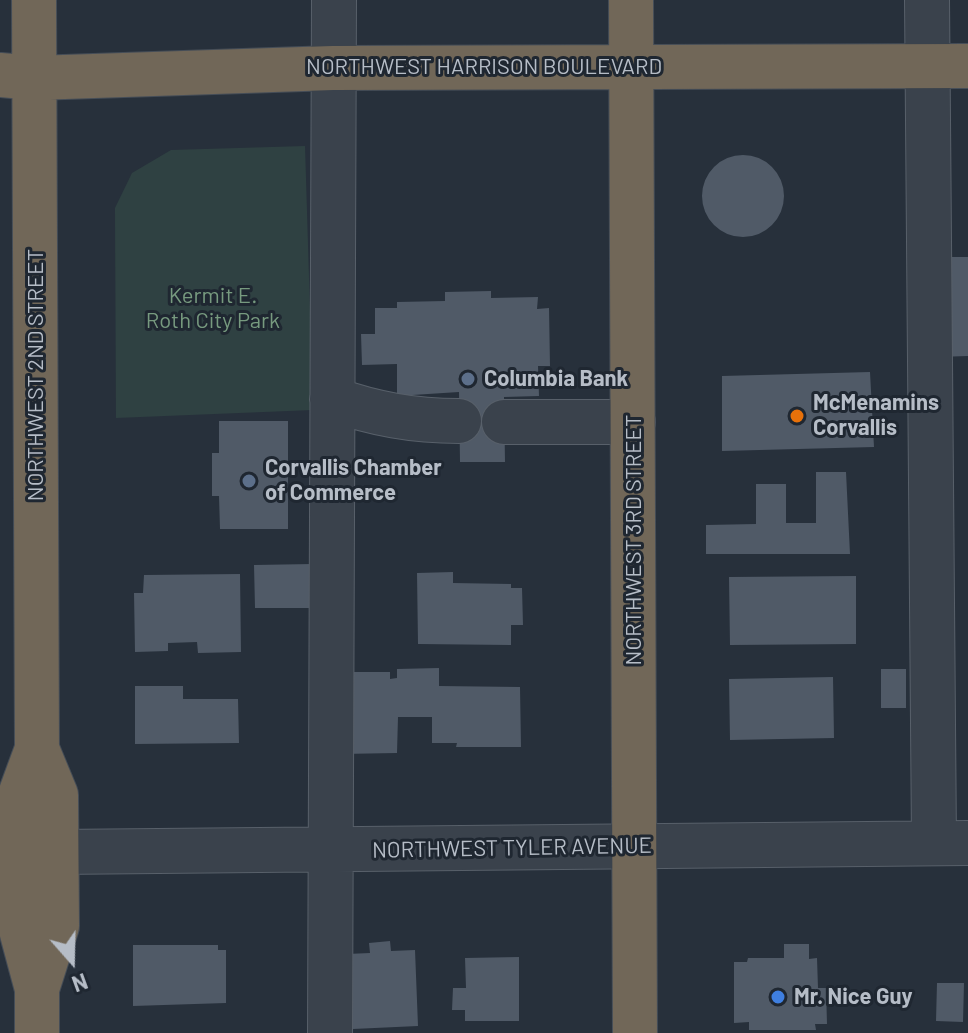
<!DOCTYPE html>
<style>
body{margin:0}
#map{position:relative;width:968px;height:1033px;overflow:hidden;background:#27303b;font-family:Barlow,sans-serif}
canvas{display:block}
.north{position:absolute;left:32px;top:921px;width:80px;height:80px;-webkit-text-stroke:6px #1f2731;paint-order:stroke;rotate:160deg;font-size:22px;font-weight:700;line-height:32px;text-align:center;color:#b6bdc7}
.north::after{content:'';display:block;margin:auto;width:28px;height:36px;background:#b6bdc7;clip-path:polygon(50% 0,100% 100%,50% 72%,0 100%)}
</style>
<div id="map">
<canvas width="968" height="1033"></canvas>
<div class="north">N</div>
</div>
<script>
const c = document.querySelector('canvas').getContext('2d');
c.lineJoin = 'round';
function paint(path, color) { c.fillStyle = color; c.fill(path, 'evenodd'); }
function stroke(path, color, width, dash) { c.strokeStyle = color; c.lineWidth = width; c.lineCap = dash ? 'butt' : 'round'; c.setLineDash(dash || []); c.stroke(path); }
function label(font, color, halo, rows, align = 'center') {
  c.font = font + ' Barlow,sans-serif'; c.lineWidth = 6; c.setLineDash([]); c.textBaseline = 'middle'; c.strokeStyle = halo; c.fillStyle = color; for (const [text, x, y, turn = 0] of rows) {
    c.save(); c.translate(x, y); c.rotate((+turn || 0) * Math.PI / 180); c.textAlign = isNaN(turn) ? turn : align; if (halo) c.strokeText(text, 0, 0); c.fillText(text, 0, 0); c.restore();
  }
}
paint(new Path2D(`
 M 305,146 L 313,410 L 116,418 L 115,208 L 132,173 L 171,150 Z`), '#2f4142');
paint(new Path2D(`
 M702 196a41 41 0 1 1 82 0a41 41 0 1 1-82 0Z
 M 937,257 L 968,257 L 968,356 L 937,357 Z
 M 491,291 L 491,298 L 538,297 L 537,309 L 549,308 L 550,366 L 538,366 L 539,396 L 504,397 L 505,462 L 460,462 L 459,392 L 397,396 L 397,364 L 362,365 L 361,334 L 375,334 L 375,308 L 397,308 L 397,302 L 445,301 L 445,292 Z
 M 870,372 L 874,447 L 722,451 L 722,376 Z
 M 219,421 L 288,421 L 288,529 L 220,529 L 219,496 L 212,496 L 212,453 L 219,453 Z
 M 816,472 L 846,472 L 850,554 L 706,554 L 706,525 L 756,524 L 756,484 L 786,484 L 786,523 L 816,523 Z
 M 312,564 L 312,608 L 255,608 L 254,565 Z
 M 453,572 L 453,583 L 511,584 L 511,588 L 522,588 L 523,625 L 511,625 L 511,645 L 418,644 L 417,573 Z
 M 240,574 L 241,652 L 198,653 L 197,642 L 168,643 L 168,651 L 135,652 L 134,593 L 143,593 L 144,575 Z
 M 856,576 L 856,644 L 730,645 L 729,577 Z
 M 439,668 L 439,686 L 520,687 L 521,747 L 456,747 L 457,743 L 432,743 L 432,717 L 398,717 L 397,753 L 341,754 L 341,672 L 390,672 L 390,679 L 397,678 L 397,669 Z
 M 881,669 L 906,669 L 906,708 L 881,708 Z
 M 833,677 L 834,738 L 730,740 L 729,679 Z
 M 135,686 L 183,686 L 183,699 L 238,699 L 239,743 L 135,744 Z
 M 390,941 L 391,951 L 415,950 L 418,1026 L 353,1029 L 347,954 L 370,953 L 369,943 Z
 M 784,944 L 809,944 L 809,959 L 817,958 L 818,988 L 826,988 L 827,1024 L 815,1024 L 816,1030 L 749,1030 L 749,1022 L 734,1023 L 734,962 L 747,962 L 748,958 L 784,958 Z
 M 133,945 L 218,945 L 218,950 L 226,950 L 226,1003 L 133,1006 Z
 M 519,957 L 519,1021 L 465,1021 L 465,1010 L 452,1010 L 453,988 L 466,988 L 465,958 Z
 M 937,983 L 964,983 L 963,1022 L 936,1021 Z`), '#505a67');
const minor = new Path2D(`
 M 927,0 L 934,843
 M 332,399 C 375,414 413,421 459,421
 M 504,422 L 633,422
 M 57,852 L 968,843
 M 330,1033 L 334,0`);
const highway = new Path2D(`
 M 34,0 L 37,749 L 20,795 L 20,926 L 37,989 L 37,1033
 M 631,0 L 635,1033
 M 0,75 L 34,78 L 333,68 L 968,66
 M 37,989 L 57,926 L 56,795 L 37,749`);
stroke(minor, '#58606a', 46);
stroke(highway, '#454d57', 46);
stroke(minor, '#3a424c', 44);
stroke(highway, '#716758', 44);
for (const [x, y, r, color] of [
 [468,379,8,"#5c6f8a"],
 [797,416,8,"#e8710a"],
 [249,481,8,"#5c6f8a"],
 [778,997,8,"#3f7fe0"]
]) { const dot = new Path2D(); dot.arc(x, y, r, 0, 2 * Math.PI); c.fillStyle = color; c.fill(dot); stroke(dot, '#1f2731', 3); }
label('22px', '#b6bdc7', '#1f2731', [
 ["NORTHWEST HARRISON BOULEVARD",484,67],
 ["NORTHWEST 2ND STREET",36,375,-90],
 ["NORTHWEST 3RD STREET",634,540,-90],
 ["NORTHWEST TYLER AVENUE",512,848,-1]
]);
label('22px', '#779a7f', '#1f2731', [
 ["Kermit E.",213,296],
 ["Roth City Park",213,321]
]);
label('bold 22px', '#b6bdc7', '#1f2731', [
 ["Columbia Bank",484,379],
 ["McMenamins",813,403],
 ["Corvallis",813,428],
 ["Corvallis Chamber",265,468],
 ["of Commerce",265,493],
 ["Mr. Nice Guy",794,997]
], 'left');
</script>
